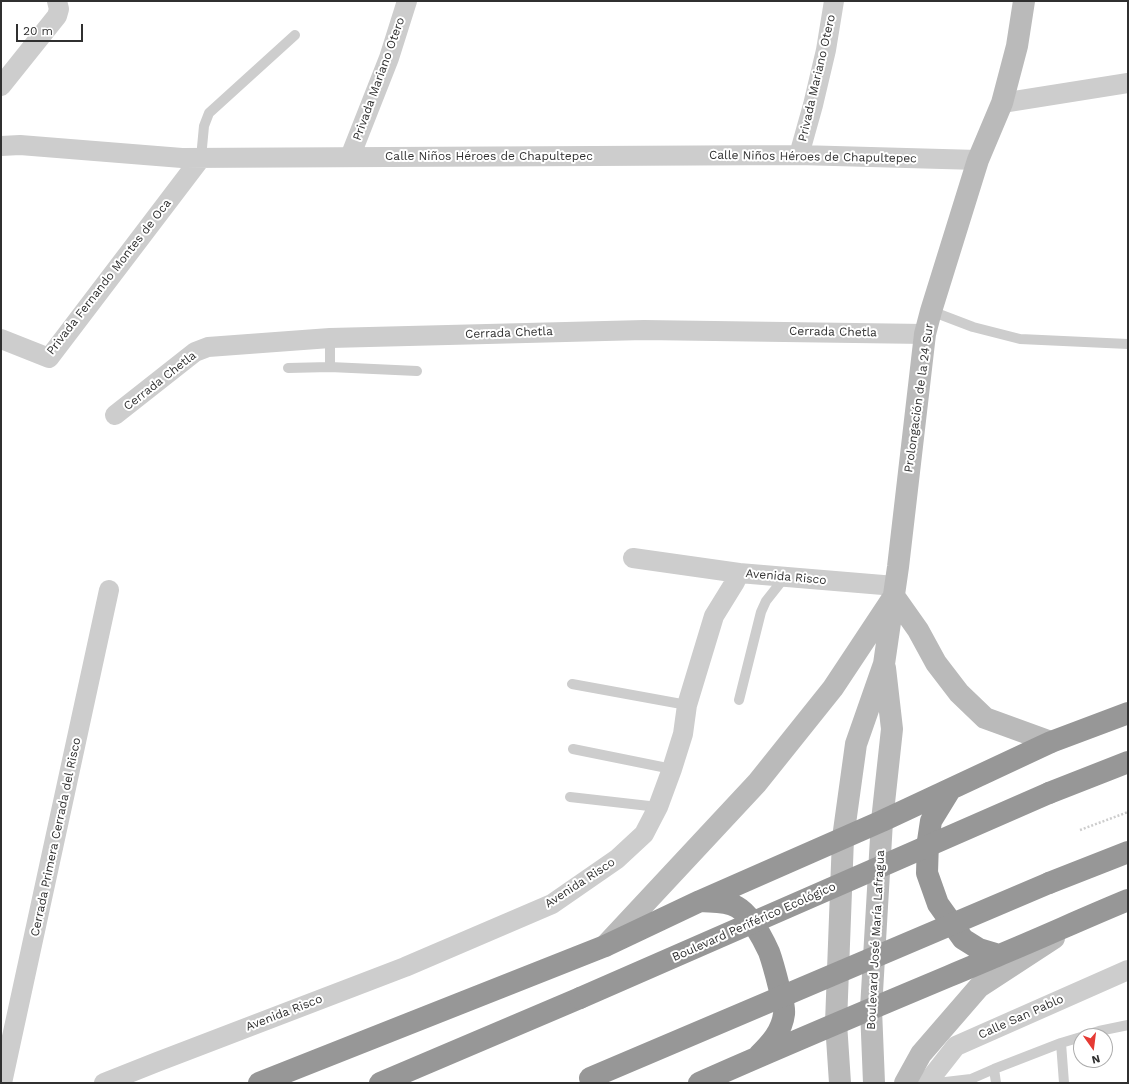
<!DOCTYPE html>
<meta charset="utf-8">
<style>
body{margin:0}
#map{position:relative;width:1129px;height:1084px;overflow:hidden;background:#fff;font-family:"Work Sans",sans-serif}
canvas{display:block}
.frame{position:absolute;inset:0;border:2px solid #303030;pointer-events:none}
.north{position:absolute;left:1073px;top:1028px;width:40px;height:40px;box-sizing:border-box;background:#fff;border:1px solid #acacac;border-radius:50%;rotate:166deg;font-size:11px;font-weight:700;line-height:16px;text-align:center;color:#303030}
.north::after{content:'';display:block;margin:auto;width:14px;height:18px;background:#e53a34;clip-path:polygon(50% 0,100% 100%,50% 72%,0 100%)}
.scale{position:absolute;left:16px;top:24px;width:67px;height:18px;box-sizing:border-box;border:2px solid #303030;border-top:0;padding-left:5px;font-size:12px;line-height:14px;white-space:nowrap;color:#303030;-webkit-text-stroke:3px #fff;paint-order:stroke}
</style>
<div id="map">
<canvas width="1129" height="1084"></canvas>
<div class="frame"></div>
<div class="north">N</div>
<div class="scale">20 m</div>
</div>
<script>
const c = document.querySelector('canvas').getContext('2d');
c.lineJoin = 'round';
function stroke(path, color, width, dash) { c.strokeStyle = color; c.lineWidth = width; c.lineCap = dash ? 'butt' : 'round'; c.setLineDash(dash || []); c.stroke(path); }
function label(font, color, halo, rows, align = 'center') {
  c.font = font + ' "Work Sans",sans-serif'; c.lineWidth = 4; c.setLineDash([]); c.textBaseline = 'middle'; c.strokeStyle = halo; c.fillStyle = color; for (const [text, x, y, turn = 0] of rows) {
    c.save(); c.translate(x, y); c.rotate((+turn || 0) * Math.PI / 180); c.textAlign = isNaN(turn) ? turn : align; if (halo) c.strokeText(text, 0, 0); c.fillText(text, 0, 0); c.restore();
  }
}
stroke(new Path2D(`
 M 1080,830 L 1128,812`), '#cdcdcd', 2.5, [2, 2]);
stroke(new Path2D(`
 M 201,158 L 204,126 L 209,113 L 295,35
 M 931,311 L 973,327 L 1020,339 L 1128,344
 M 330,338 L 330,367 L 417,371
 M 288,368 L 330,367
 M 572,684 L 687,705
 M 739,700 L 761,612 L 766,601 L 785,577
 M 573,749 L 672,769
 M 570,797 L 658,807
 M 1083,1036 L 1099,1031 L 1128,1025
 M 1061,1043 L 1064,1083
 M 994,1069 L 996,1083
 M 937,1083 L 971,1079 L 994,1069 L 1061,1043 L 1081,1037`), '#cdcdcd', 10);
stroke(new Path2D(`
 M 1,86 L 57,16 L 59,9 L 57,1
 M 1002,103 L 1128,83
 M 1,146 L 20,145 L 182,158 L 799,155 L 978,160
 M 799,155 L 813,105 L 826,50 L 834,1
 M 350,157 L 389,58 L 407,1
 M 1,339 L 49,358 L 201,158
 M 115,415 L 195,352 L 208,347 L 330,338 L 644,330 L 925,334
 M 633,558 L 739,573
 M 2,1083 L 109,590
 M 104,1083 L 157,1062 L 405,967 L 552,904 L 617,859 L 644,834 L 658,807 L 672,769 L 683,734 L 687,705 L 714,616 L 735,582 L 739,573 L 895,586
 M 927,1083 L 956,1046 L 1128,970`), '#cdcdcd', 20);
stroke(new Path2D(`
 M 605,946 L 757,783 L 833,688 L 894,596 L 918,630 L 936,663 L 959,693 L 985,718 L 1051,742
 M 840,1083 L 836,1023 L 843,838 L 856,744 L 884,664 L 898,567 L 925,334 L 931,311 L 978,160 L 1002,103 L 1017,46 L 1024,1
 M 874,1083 L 871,1009 L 882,821 L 892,729 L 885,668
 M 905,1083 L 921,1054 L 979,987 L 1054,938`), '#bababa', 22);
stroke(new Path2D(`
 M 950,790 L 931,821 L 928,841 L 927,873 L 938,904 L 963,939 L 979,949 L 999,955
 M 1049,793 L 1128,762
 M 1049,883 L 1128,852
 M 701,901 C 713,902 727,901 737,907 C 750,914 763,939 769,952 C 773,963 776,975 779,987 C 781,996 785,1005 784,1014 C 782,1031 771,1043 759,1055
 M 259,1083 L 605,946 L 700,901 L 882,821 L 1051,742 L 1128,713
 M 380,1083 L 580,998
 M 699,1083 C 798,1039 897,998 997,956 C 1041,938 1084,918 1128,900`), '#979797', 22);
stroke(new Path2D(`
 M 580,998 L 1049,793
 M 590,1078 L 1049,883`), '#979797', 22);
label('12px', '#303030', '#fff', [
 ["Privada Mariano Otero",817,78,-77],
 ["Privada Mariano Otero",379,79,-70],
 ["Calle Niños Héroes de Chapultepec",489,156],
 ["Calle Niños Héroes de Chapultepec",813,157,1],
 ["Privada Fernando Montes de Oca",109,277,-52],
 ["Cerrada Chetla",833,332,1],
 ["Cerrada Chetla",509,333,-2],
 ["Cerrada Chetla",160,381,-38],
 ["Prolongación de la 24 Sur",919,398,-82],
 ["Avenida Risco",786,577,5],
 ["Cerrada Primera Cerrada del Risco",56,837,-78],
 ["Avenida Risco",580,883,-33],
 ["Boulevard Periférico Ecológico",754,922,-24],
 ["Boulevard José María Lafragua",876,940,-87],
 ["Avenida Risco",284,1013,-21],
 ["Calle San Pablo",1021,1017,-24]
]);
</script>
